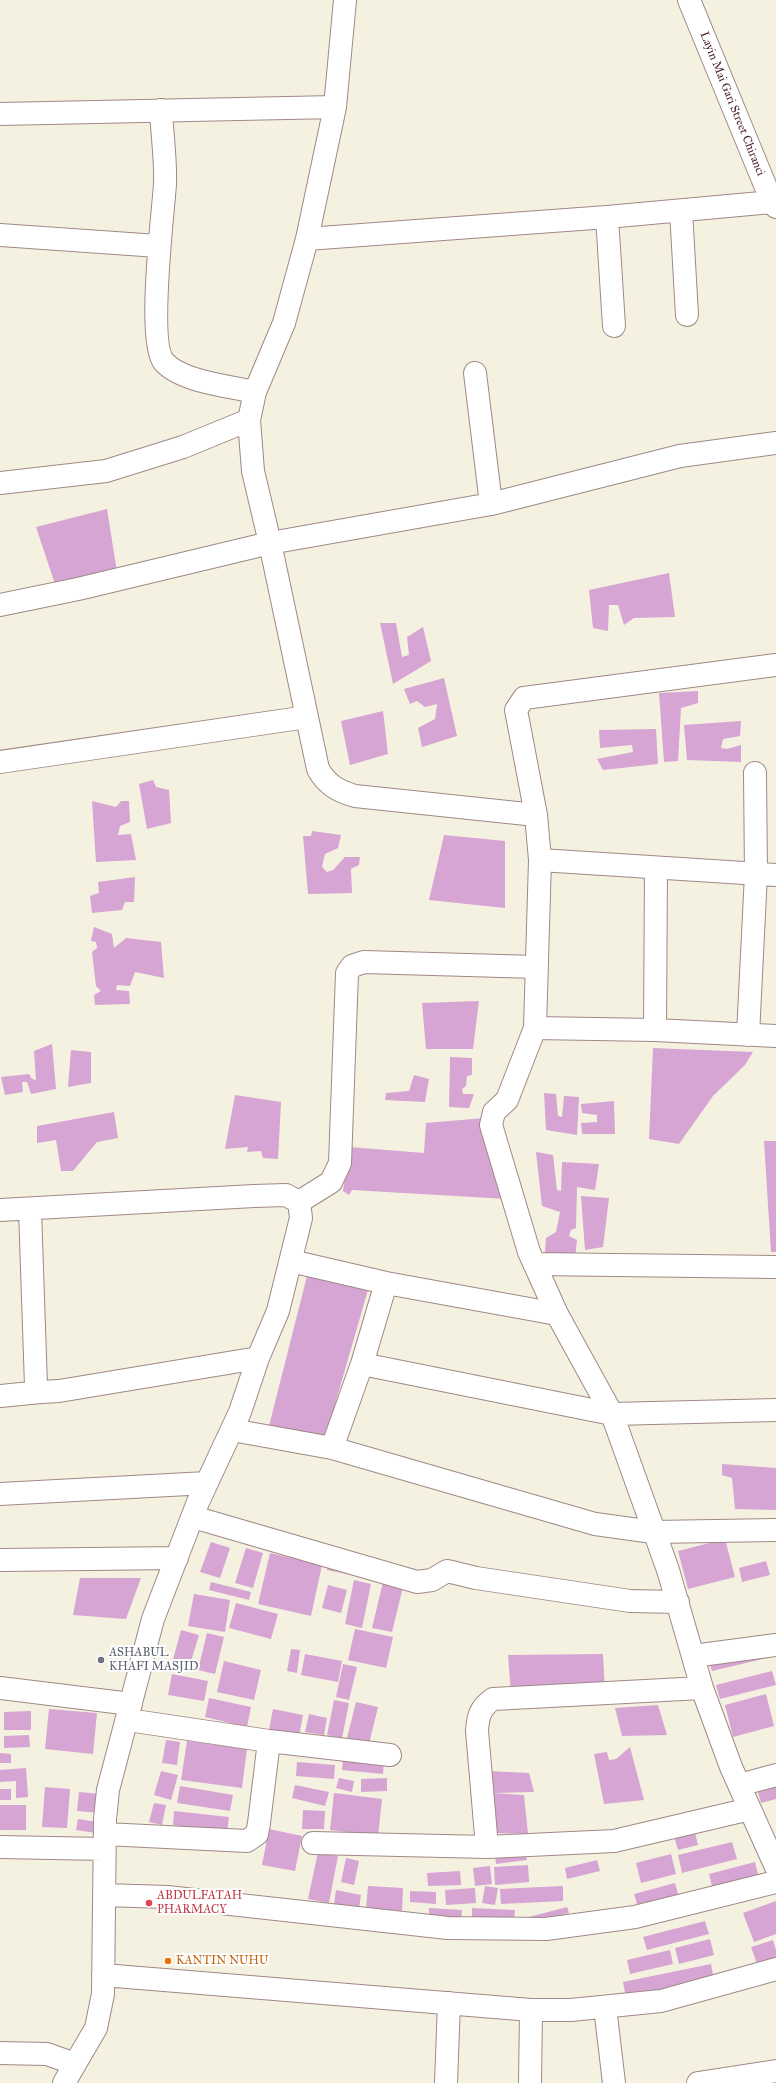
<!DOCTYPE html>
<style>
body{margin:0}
canvas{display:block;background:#f5f1e0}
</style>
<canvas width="776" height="2083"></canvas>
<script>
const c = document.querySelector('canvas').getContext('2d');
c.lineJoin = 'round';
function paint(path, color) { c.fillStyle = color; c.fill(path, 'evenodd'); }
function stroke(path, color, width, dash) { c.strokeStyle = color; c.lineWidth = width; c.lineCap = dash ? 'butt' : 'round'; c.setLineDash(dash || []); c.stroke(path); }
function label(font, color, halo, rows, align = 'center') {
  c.font = font + ' "IM FELL Great Primer",serif'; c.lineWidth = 4; c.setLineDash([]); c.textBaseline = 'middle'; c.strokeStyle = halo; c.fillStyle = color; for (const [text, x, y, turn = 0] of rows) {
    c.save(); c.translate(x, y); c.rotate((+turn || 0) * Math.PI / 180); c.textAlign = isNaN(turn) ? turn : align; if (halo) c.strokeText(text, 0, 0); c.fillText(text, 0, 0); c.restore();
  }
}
paint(new Path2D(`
 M 107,509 L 117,572 L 56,587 L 36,527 Z
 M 669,573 L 675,617 L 634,618 L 624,625 L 618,605 L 609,605 L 608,631 L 593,628 L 589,590 Z
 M 380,623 L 396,623 L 402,657 L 409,655 L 407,637 L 423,627 L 431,661 L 393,684 Z
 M 444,678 L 457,736 L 422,747 L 418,728 L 435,719 L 437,704 L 425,707 L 417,701 L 410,704 L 404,689 Z
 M 698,691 L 698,703 L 681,708 L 678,761 L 664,762 L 659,693 Z
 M 383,711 L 388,754 L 350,765 L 341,721 Z
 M 741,721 L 740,736 L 723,739 L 721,748 L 727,749 L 741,745 L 741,762 L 687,760 L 684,725 Z
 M 656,729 L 658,764 L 603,770 L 597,759 L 633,752 L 632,745 L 600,748 L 599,730 Z
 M 153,780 L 156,787 L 169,790 L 171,823 L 147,829 L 139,784 Z
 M 92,801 L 116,807 L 121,801 L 129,801 L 130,822 L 120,826 L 118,835 L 131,834 L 136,860 L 96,862 Z
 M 312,831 L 341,835 L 338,848 L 325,854 L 322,867 L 327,872 L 333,870 L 345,857 L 360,857 L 359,865 L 351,869 L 352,893 L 308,894 L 303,836 L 311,836 Z
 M 444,835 L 505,841 L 505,908 L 429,900 Z
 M 135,877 L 134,902 L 125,902 L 122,910 L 92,913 L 90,896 L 99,893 L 98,882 Z
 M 94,927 L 112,934 L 114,948 L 126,938 L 161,942 L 164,978 L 135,972 L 130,986 L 117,985 L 116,990 L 129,991 L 130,1004 L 95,1005 L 94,995 L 101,991 L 96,986 L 92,952 L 97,948 L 96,942 L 91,941 Z
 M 479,1001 L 473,1049 L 426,1049 L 422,1003 Z
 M 52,1044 L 56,1089 L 31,1094 L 27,1082 L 22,1082 L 23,1092 L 5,1095 L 1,1077 L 29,1074 L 32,1079 L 36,1080 L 34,1051 Z
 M 653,1048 L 753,1052 L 745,1065 L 713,1096 L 679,1144 L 649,1139 Z
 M 71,1050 L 91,1052 L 91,1083 L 68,1087 Z
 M 450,1057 L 472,1058 L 472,1075 L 467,1076 L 466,1086 L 462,1089 L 463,1094 L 474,1094 L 469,1108 L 449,1107 Z
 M 414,1075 L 429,1079 L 425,1102 L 385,1100 L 386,1093 L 409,1091 Z
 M 544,1093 L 556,1094 L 558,1116 L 562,1117 L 564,1096 L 579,1097 L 577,1135 L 546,1130 Z
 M 235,1095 L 281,1102 L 278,1159 L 263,1158 L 261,1151 L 247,1152 L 248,1147 L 225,1149 Z
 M 614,1101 L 615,1134 L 582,1134 L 581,1123 L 597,1122 L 597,1115 L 582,1113 L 581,1104 Z
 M 114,1112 L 118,1138 L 97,1142 L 73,1171 L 61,1171 L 56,1140 L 37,1143 L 37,1126 Z
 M 484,1118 L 507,1199 L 352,1190 L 349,1195 L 343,1191 L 349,1147 L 424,1153 L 426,1123 Z
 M 764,1141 L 776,1141 L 776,1252 L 771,1252 Z
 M 536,1152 L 553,1155 L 557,1190 L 561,1191 L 562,1162 L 599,1164 L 595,1190 L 577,1187 L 576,1228 L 571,1230 L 569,1236 L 577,1240 L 575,1258 L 545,1253 L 546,1238 L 556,1232 L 560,1212 L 542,1206 Z
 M 581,1196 L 609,1198 L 603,1247 L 585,1250 Z
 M 307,1276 L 368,1290 L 325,1439 L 269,1426 Z
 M 722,1464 L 776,1468 L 776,1510 L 735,1509 L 732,1478 L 722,1475 Z
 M 725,1539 L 735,1577 L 688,1589 L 678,1551 Z
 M 211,1542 L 230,1548 L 220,1578 L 200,1572 Z
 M 246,1548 L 263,1553 L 253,1588 L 235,1583 Z
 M 270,1553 L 322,1565 L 311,1616 L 258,1604 Z
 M 329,1561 L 354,1567 L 352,1575 L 327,1570 Z
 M 766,1561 L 770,1575 L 742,1582 L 739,1568 Z
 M 80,1578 L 141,1578 L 126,1619 L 73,1615 Z
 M 354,1580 L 371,1584 L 362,1628 L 345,1624 Z
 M 211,1582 L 251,1592 L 249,1600 L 209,1590 Z
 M 383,1582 L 403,1587 L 392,1632 L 372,1628 Z
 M 328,1585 L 347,1590 L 341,1613 L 322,1608 Z
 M 194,1594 L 230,1600 L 225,1632 L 188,1626 Z
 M 236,1603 L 278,1614 L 271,1639 L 229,1628 Z
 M 355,1629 L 393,1637 L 386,1668 L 348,1660 Z
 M 181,1630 L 199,1635 L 189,1668 L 172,1663 Z
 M 207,1633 L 224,1637 L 215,1674 L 198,1670 Z
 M 291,1649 L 300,1650 L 297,1673 L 287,1671 Z
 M 766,1650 L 767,1658 L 712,1671 L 710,1665 Z
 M 305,1654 L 342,1661 L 338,1682 L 301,1675 Z
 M 603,1654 L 605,1691 L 511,1694 L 508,1655 Z
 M 224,1661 L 261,1670 L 254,1700 L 217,1692 Z
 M 343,1664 L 357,1667 L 349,1700 L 336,1697 Z
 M 772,1671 L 776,1685 L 720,1699 L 716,1685 Z
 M 172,1674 L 208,1681 L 204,1701 L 168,1695 Z
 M 766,1694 L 774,1726 L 733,1737 L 725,1705 Z
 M 209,1698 L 251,1707 L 247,1727 L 205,1717 Z
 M 334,1700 L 349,1703 L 342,1738 L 327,1735 Z
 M 356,1702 L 378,1707 L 369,1744 L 347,1738 Z
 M 658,1705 L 667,1735 L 622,1736 L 615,1708 Z
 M 49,1709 L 97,1713 L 93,1754 L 45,1749 Z
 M 273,1709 L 303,1715 L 299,1736 L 269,1730 Z
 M 31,1711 L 31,1730 L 4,1730 L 4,1712 Z
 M 309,1714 L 327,1718 L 324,1735 L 305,1732 Z
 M 29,1735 L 30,1747 L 4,1748 L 4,1736 Z
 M 166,1740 L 180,1742 L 177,1765 L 162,1763 Z
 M 187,1741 L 247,1749 L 242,1788 L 181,1780 Z
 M 630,1747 L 644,1800 L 604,1804 L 594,1754 L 607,1752 L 609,1760 L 616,1759 Z
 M 0,1753 L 11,1754 L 11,1763 L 0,1763 Z
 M 343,1757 L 384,1761 L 383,1774 L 342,1770 Z
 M 297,1762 L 335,1765 L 334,1779 L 296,1776 Z
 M 26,1768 L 28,1797 L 16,1798 L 16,1781 L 0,1782 L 0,1770 Z
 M 161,1771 L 178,1775 L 171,1800 L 154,1795 Z
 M 487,1771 L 529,1773 L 534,1792 L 493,1793 L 524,1795 L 528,1834 L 495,1833 Z
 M 339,1778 L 354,1781 L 352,1792 L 336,1788 Z
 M 387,1778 L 387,1791 L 361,1792 L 361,1779 Z
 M 295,1785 L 329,1792 L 325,1806 L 292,1798 Z
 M 776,1785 L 776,1799 L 761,1803 L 757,1789 Z
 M 180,1786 L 233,1795 L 230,1811 L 177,1803 Z
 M 45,1787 L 70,1789 L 67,1828 L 42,1827 Z
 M 0,1789 L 11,1789 L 11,1800 L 0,1800 Z
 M 79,1792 L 101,1794 L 100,1813 L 77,1811 Z
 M 334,1793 L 382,1799 L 378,1836 L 330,1830 Z
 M 154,1803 L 166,1805 L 162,1825 L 149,1822 Z
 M 0,1805 L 26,1805 L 26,1830 L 0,1830 Z
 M 303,1810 L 325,1811 L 324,1829 L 302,1829 Z
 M 174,1811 L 229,1817 L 227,1832 L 173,1825 Z
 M 78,1819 L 98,1822 L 96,1833 L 76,1830 Z
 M 693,1825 L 698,1845 L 678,1850 L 672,1829 Z
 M 269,1829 L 302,1836 L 295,1871 L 262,1865 Z
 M 732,1842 L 737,1859 L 682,1873 L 678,1855 Z
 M 526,1851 L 527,1860 L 496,1864 L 495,1855 Z
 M 318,1852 L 338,1856 L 329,1903 L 308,1899 Z
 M 671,1854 L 676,1874 L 641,1883 L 636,1863 Z
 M 346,1858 L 359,1861 L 354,1885 L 341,1882 Z
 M 597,1860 L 600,1871 L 567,1879 L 565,1868 Z
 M 755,1862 L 760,1882 L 714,1894 L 709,1874 Z
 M 528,1865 L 529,1882 L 495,1885 L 494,1867 Z
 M 490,1866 L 492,1884 L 475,1886 L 473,1868 Z
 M 460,1871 L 461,1885 L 428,1886 L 427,1873 Z
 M 675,1883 L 680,1901 L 639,1911 L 634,1894 Z
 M 368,1886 L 403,1888 L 402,1912 L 366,1909 Z
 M 485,1886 L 498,1888 L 495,1905 L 482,1903 Z
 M 563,1886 L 563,1901 L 501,1904 L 500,1889 Z
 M 475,1888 L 476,1903 L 446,1905 L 445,1890 Z
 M 336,1890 L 361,1895 L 359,1908 L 334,1904 Z
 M 410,1891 L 436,1892 L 436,1904 L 410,1902 Z
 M 776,1901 L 776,1934 L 754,1942 L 743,1913 Z
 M 567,1907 L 569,1913 L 527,1924 L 525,1918 Z
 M 429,1908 L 462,1910 L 461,1920 L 429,1918 Z
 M 472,1908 L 515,1910 L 514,1920 L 472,1918 Z
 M 705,1921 L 709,1934 L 647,1950 L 643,1937 Z
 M 710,1939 L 714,1955 L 679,1964 L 675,1948 Z
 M 773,1940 L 776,1950 L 776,1963 L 759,1969 L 751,1947 Z
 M 670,1950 L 673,1964 L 630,1974 L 627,1960 Z
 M 711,1964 L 715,1985 L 627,2003 L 623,1982 Z`), '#d6a5d3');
const minor = new Path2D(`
 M 345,0 L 335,107 L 307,239 L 284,323 L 255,392 L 249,420 L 253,471 L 270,543 L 318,769 C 327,785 338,791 355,796 L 536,815
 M 689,0 L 772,202 L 776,207
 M 161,110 C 162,134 166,160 165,184 C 163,214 147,342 164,362 C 182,382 229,386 255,392
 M 0,114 L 335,107
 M 681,211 L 687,315
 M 607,217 L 614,326
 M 0,235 L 158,246
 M 307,239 L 607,217 L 772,202
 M 475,373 L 491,504
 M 0,483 L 106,471 L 183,447 L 249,420
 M 0,605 L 78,589 L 270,543 L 491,504 L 680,456 L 776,443
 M 776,665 L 524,698 L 516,710 L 536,815 L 540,860 L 535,1028 L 507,1100 L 494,1112 L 491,1125 L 529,1252 L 557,1314 L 612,1414 L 668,1570 L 702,1688 L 731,1767 L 776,1867
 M 0,762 L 307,717
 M 540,860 L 776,875
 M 535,1028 L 655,1030 L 776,1036
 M 655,1030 L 656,868
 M 748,1035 L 756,874 L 755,773
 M 299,1202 L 331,1182 L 340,1163 L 347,973 L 352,966 L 364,962 L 536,967
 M 0,1210 L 254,1196 L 286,1195 L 299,1202
 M 30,1210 L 36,1386 L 41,1392 L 59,1391 L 258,1358
 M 291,1261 L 386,1283 L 557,1314
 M 535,1264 L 776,1267
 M 362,1364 L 612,1414 L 776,1410
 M 0,1396 L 41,1392
 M 232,1430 L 332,1448 L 595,1524 L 653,1532 L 776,1530
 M 332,1448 L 362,1364 L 386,1283
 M 0,1494 L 207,1483
 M 193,1517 L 417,1582 L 432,1580 L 447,1571 L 476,1578 L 630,1601 L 678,1602
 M 0,1560 L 177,1558
 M 693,1656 L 776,1645
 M 0,1688 L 131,1704
 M 128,1720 L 269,1741 L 390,1755
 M 739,1785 L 776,1775
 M 105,1834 L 247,1841 L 257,1834 L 259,1823 L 269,1741
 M 313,1843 L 487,1847 L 614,1841 L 750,1809
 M 0,1847 L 104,1849
 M 487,1847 L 477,1731 C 478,1716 480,1708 493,1699 L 702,1688
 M 104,1895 L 167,1897 L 448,1928 L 546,1929 L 635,1917 L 776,1882
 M 103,1975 L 531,2010 L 571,2010 L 661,2001 L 776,1969
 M 605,2007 L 614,2083
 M 0,2053 L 47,2054 L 75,2064
 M 64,2083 L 96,2028 L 103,1994 L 105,1819 L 108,1790 L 153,1619 L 198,1502 L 240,1412 L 258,1358 L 278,1311 L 301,1218 L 299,1202
 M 446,2083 L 449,2003
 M 530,2083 L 531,2010
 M 698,2083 L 776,2071`);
stroke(minor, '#a08886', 24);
stroke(minor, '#fff', 22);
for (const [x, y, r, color] of [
 [101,1660,4,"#6b7280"],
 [149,1903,4,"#e0444e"],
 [168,1961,4,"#e8710a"]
]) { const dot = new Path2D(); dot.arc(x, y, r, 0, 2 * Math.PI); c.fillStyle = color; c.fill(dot); stroke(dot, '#fff', 1.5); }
label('12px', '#4a1f2b', '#fff', [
 ["Layin Mai Gari Street Chiranci",732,104,68]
]);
label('12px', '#5b616d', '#fff', [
 ["ASHABUL",109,1653],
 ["KHAFI MASJID",109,1667]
], 'left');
label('12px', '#be3a42', '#fff', [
 ["ABDULFATAH",157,1896],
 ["PHARMACY",157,1910]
], 'left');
label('12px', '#c56008', '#fff', [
 ["KANTIN NUHU",176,1961]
], 'left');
</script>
